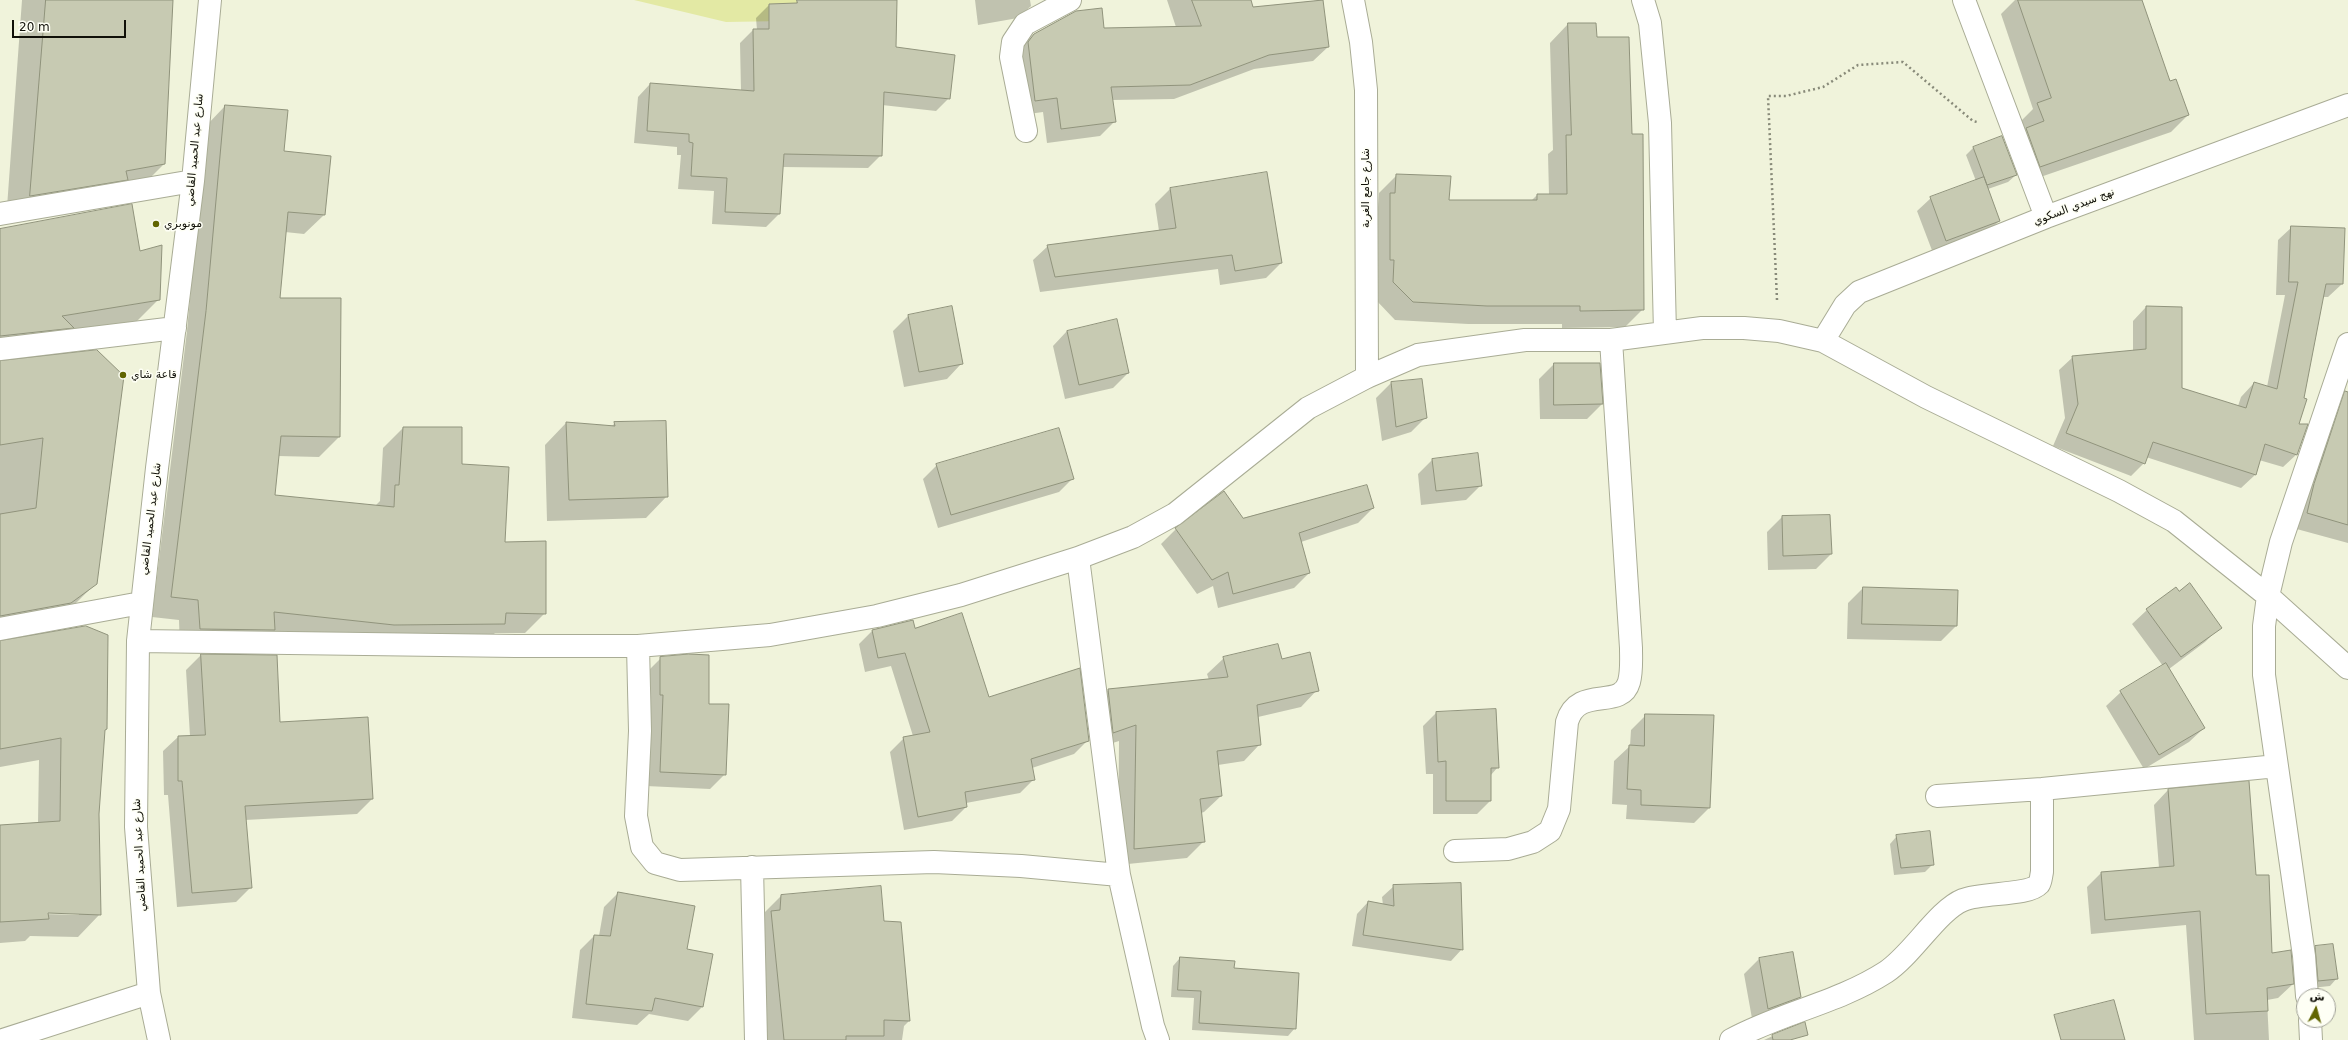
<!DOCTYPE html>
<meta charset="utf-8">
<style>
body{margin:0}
#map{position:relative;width:2348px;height:1040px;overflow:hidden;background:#f0f3db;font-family:"DejaVu Sans",Cairo,sans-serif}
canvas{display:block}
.north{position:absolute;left:2296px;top:988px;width:40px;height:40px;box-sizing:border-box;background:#fefff5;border:1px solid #9f9f96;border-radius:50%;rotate:6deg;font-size:11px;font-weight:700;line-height:16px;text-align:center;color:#101008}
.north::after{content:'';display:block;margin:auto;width:14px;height:18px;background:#616500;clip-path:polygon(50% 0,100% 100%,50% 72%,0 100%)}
.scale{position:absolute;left:12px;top:20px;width:114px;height:18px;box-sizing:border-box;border:2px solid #101008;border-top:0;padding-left:5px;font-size:12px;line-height:14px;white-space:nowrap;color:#101008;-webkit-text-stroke:3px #fefff5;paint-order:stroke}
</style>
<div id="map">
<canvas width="2348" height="1040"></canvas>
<div class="north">ش</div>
<div class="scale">20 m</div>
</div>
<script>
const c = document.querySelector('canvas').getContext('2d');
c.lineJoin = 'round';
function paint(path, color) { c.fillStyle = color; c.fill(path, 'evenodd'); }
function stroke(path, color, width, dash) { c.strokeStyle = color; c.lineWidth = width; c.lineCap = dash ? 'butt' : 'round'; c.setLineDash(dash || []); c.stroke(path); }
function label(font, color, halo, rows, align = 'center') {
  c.font = font + ' "DejaVu Sans",Cairo,sans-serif'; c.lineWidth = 3; c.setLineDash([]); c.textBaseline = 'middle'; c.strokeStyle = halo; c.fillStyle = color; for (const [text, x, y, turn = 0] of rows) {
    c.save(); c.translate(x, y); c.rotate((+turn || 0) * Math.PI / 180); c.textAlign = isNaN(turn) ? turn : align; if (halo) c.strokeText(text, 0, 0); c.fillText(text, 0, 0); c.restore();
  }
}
paint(new Path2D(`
 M 634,0 L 840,0 L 844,20 L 726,22 Z`), '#e3e9a4');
paint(new Path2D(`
 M 22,0 L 172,0 L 164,164 L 139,189 L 6,221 Z
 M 896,0 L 895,48 L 949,98 L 936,111 L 882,105 L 881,155 L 868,168 L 782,167 L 779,214 L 766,227 L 712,224 L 714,191 L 678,189 L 681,155 L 677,155 L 677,147 L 634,143 L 638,97 L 650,84 L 741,91 L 740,43 L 753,30 L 757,30 L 756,18 L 769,5 L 795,4 L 798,1 Z
 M 975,0 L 1030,0 L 1031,6 L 1018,18 L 978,25 Z
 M 1167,0 L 1226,0 L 1207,13 L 1322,0 L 1328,47 L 1313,61 L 1254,69 L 1174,99 L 1112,100 L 1115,121 L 1100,136 L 1047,143 L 1043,112 L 1021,115 L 1019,49 L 1034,34 L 1103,29 L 1176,27 Z
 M 2015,0 L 2141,0 L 2169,83 L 2188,115 L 2171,132 L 2023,183 L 2021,121 L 2033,109 L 2001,14 Z
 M 1568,24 L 1596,38 L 1631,135 L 1643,309 L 1625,327 L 1562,328 L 1562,324 L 1468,324 L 1395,320 L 1376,300 L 1373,212 L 1378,207 L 1379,193 L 1397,175 L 1448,201 L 1531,201 L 1537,195 L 1549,195 L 1548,154 L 1553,150 L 1550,43 Z
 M 225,106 L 283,152 L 324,215 L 304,234 L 285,232 L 279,299 L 340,299 L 339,437 L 319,457 L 278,456 L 273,496 L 375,506 L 380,501 L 383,448 L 403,428 L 461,465 L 545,613 L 525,633 L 495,633 L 484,643 L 180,649 L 179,620 L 152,617 L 187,331 L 206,126 Z
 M 2002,138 L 2016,175 L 2008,182 L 1988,189 L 1999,221 L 1986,234 L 1933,253 L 1917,211 L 1931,198 L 1976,181 L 1966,155 L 1973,148 Z
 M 1267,173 L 1281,263 L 1266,278 L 1220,285 L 1218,269 L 1040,292 L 1033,260 L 1048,246 L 1159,231 L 1155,204 L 1170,189 Z
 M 131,205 L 139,252 L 159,299 L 136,322 L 0,356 L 0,229 Z
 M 2292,227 L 2342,284 L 2328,297 L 2323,297 L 2297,425 L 2297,454 L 2283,467 L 2259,460 L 2255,475 L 2241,488 L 2146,457 L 2144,463 L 2131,476 L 2053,446 L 2065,418 L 2059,370 L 2073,357 L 2133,351 L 2133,321 L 2146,307 L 2181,388 L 2238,406 L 2241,397 L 2254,383 L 2267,387 L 2285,295 L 2276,295 L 2278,240 Z
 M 951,308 L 961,364 L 947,379 L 904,387 L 893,331 L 908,316 Z
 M 1067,331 L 1128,373 L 1113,388 L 1065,399 L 1053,346 Z
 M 97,351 L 96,583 L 73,606 L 0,634 L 0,362 Z
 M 1554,364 L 1602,404 L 1587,419 L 1540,419 L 1539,379 Z
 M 1391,383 L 1426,417 L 1411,432 L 1382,441 L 1376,398 Z
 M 566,423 L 611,427 L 615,423 L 667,496 L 646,518 L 547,521 L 545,445 Z
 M 2334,426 L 2348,427 L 2348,543 L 2293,528 L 2319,441 Z
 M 1432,460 L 1481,485 L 1466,500 L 1421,505 L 1418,474 Z
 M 937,465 L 1072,479 L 1059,492 L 938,528 L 923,479 Z
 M 1373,508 L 1358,523 L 1301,542 L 1309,573 L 1294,588 L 1218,608 L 1213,586 L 1197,594 L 1161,544 L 1176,529 Z
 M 1782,517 L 1831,554 L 1816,569 L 1768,570 L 1767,532 Z
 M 1863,588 L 1957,591 L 1956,626 L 1941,641 L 1847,639 L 1848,603 Z
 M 2147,610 L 2220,627 L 2205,642 L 2169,669 L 2204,728 L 2189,742 L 2144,769 L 2106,706 L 2121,692 L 2163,666 L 2132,624 Z
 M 914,629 L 988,698 L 1088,740 L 1074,754 L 1032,768 L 1034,779 L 1020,793 L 966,803 L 966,807 L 952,821 L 904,830 L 890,752 L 904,738 L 913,736 L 891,666 L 865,672 L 859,644 L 873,630 Z
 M 0,642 L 104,731 L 98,814 L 100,914 L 78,937 L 30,936 L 25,941 L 0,943 L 0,826 L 38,823 L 39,760 L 0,767 ZM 43,912 L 79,913 L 79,915 L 43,914 Z
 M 201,655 L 372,799 L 357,814 L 245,820 L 251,887 L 236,902 L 177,907 L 168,795 L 164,795 L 163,751 L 178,737 L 190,736 L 186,670 Z
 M 661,658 L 708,705 L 725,774 L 710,789 L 646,786 L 646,673 Z
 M 1224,658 L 1317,690 L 1301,707 L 1258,717 L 1260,744 L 1244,761 L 1218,765 L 1221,796 L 1204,812 L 1201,813 L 1204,841 L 1187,858 L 1118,865 L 1119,741 L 1097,748 L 1091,707 L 1108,690 L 1209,680 L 1207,674 Z
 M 1436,713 L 1498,767 L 1490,776 L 1490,801 L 1477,814 L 1433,814 L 1433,774 L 1426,774 L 1423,726 Z
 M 1646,715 L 1709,808 L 1694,823 L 1626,819 L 1627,805 L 1612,804 L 1614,761 L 1630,746 L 1631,730 Z
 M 2168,790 L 2271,954 L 2293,984 L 2278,998 L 2267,1000 L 2269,1040 L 2194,1040 L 2186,925 L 2091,934 L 2087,887 L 2101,873 L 2159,868 L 2154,805 Z
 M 1897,836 L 1933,864 L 1925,872 L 1894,875 L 1890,844 Z
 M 1394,886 L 1462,949 L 1451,961 L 1352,946 L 1357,914 L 1368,902 L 1383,905 L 1382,897 Z
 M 618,893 L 686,950 L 702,1007 L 688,1021 L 649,1014 L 637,1025 L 572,1018 L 580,950 L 594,936 L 599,936 L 604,907 Z
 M 781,896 L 883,922 L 909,1021 L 904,1026 L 902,1040 L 766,1040 L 756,928 L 765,918 L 765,912 Z
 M 2316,947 L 2337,978 L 2330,986 L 2311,988 L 2308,955 Z
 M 1180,958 L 1233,969 L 1295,1028 L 1288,1036 L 1192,1030 L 1194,998 L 1171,997 L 1173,966 Z
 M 1759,959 L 1800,997 L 1785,1012 L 1753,1024 L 1744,974 Z
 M 1786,1030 L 1790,1040 L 1764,1040 Z`), '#0003');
const building = new Path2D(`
 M 46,0 L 173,0 L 165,164 L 126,171 L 128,180 L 30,196 Z
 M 797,0 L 897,0 L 896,47 L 955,55 L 950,99 L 884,92 L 882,156 L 784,154 L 780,214 L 725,212 L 727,178 L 691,176 L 693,143 L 689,142 L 689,134 L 647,131 L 650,83 L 754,91 L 753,29 L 769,29 L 769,4 L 797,3 Z
 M 1192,0 L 1251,0 L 1253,7 L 1323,0 L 1329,47 L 1269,55 L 1190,85 L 1111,87 L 1116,122 L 1061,129 L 1057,98 L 1035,101 L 1028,42 L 1034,34 L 1076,11 L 1102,8 L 1104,28 L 1201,26 Z
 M 2018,0 L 2142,0 L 2170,81 L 2176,79 L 2189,115 L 2040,167 L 2026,128 L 2044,121 L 2037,103 L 2051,98 Z
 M 1568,23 L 1596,23 L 1597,37 L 1629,37 L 1632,134 L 1643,134 L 1644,310 L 1580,311 L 1580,306 L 1487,306 L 1413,302 L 1393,282 L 1394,260 L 1390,260 L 1390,193 L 1395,193 L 1396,174 L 1451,176 L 1449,200 L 1537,200 L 1537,194 L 1567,194 L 1566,135 L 1571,135 Z
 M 225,105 L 288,110 L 284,151 L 331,156 L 325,215 L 288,212 L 280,298 L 341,298 L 340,437 L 281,436 L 275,495 L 394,507 L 395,485 L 399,485 L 403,427 L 462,427 L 462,464 L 509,467 L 505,542 L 546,541 L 546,614 L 506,613 L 505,624 L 394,625 L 274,612 L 275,630 L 200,629 L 198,600 L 171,597 L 206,311 Z
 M 2002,136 L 2017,175 L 1987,185 L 1973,147 Z
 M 1267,172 L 1282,263 L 1235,271 L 1232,255 L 1055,277 L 1047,245 L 1176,228 L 1170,188 Z
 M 1984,177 L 2000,221 L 1946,241 L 1930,197 Z
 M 132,204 L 140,251 L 162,245 L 160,300 L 62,316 L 74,328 L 0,336 L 0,229 Z
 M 2291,226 L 2345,228 L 2343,284 L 2326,284 L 2304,398 L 2307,399 L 2299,424 L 2308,424 L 2297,455 L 2265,444 L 2256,475 L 2153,442 L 2145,464 L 2066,433 L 2078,404 L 2072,356 L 2146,349 L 2146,306 L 2182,307 L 2182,388 L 2246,408 L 2254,382 L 2277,389 L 2298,282 L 2289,282 Z
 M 952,306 L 963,364 L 919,372 L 908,315 Z
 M 1117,319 L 1129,373 L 1079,385 L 1067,331 Z
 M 97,350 L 124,376 L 97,584 L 71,603 L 0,616 L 0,514 L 36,508 L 43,438 L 0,445 L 0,361 Z
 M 1554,363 L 1600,363 L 1603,404 L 1554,405 Z
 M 1422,379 L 1427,418 L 1396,427 L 1391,382 Z
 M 2345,391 L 2348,392 L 2348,525 L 2307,513 L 2314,484 Z
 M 666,421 L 668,497 L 569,500 L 566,422 L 615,426 L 614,422 Z
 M 1059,428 L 1074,479 L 951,515 L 936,464 Z
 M 1478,453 L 1482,486 L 1436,491 L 1432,459 Z
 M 1367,485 L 1374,508 L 1299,533 L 1310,573 L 1233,594 L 1228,572 L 1212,580 L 1175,528 L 1224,491 L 1243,518 Z
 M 1830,515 L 1832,554 L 1783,556 L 1782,516 Z
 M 2190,583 L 2222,628 L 2181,657 L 2146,609 L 2176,587 L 2179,591 Z
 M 1863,587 L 1958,590 L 1957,626 L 1862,624 Z
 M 962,613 L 989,697 L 1080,668 L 1089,741 L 1031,759 L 1035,780 L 965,792 L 967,807 L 918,817 L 903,737 L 930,732 L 905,653 L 878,658 L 872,630 L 913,620 L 915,628 Z
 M 86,626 L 108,635 L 107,729 L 105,730 L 99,814 L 101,915 L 48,913 L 49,919 L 0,922 L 0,825 L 60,821 L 61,738 L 0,749 L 0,641 Z
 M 1278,644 L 1282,659 L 1310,652 L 1319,691 L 1257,705 L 1261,745 L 1217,751 L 1222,796 L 1200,799 L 1205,842 L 1134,849 L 1136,725 L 1113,733 L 1108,689 L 1228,677 L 1223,657 Z
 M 201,654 L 277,655 L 280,722 L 368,717 L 373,799 L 245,806 L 252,888 L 192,893 L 182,781 L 178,781 L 178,736 L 205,735 Z
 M 689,654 L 709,655 L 709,704 L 729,704 L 726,775 L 660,772 L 663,695 L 660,695 L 660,657 Z
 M 2166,663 L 2205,728 L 2159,755 L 2120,691 Z
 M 1496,709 L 1499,768 L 1491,768 L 1491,801 L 1446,801 L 1446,761 L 1438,762 L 1436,712 Z
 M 1645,714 L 1714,715 L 1710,808 L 1641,805 L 1641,790 L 1627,789 L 1629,745 L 1644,746 Z
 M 2249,781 L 2256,875 L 2269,875 L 2272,953 L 2291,950 L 2294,984 L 2267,988 L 2268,1011 L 2206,1014 L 2200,911 L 2105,920 L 2101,872 L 2174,866 L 2168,789 Z
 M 1930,831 L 1934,865 L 1901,868 L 1896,835 Z
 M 1461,883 L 1463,950 L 1363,935 L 1368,901 L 1394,906 L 1393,885 Z
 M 881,886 L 884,921 L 901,922 L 910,1021 L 884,1020 L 884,1036 L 846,1036 L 846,1040 L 784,1040 L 771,911 L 780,910 L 781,895 Z
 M 618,892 L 695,906 L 687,949 L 713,954 L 703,1007 L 655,998 L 652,1011 L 586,1004 L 594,935 L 610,936 Z
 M 2333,944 L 2338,979 L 2318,981 L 2315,946 Z
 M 1793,952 L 1801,997 L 1768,1009 L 1759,958 Z
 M 1180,957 L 1235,961 L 1234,968 L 1299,973 L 1296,1029 L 1199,1023 L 1201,991 L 1178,990 Z
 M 2114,1000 L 2125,1040 L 2061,1040 L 2054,1015 Z
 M 1805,1022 L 1808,1035 L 1790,1040 L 1773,1040 L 1772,1035 Z`);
paint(building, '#c7cab2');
stroke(building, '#90937c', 1);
const minor = new Path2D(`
 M 1353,0 L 1361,42 L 1366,90 L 1367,377
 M 1643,0 L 1650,23 L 1660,123 L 1665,333
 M 1964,0 L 2046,217
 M 1026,131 L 1011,57 L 1013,42 L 1025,24 L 1070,0
 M 0,214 L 193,181
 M 1823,341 L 1845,305 L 1859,292 L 2046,217 L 2348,105
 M 0,349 L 175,328
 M 1078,558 L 1119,875
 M 0,629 L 141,603
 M 138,641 L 516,646 L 638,646 L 770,635 L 877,616 L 961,595 L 1078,558 L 1133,537 L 1175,514 L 1308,408 L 1367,377 L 1418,355 L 1525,340 L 1611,340 L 1702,328 L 1744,328 L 1779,331 L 1823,341 L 1926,397 L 2119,491 L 2174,521 L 2268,596 L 2348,668
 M 638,646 L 640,731 L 636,816 L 642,847 L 655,863 L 680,870 L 934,862 L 1021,866 L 1119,875 L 1153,1026 L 1158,1040
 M 1937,796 L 2042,789 L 2277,766
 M 1455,851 L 1508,849 L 1533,842 L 1550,831 L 1559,809 L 1567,722 C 1578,684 1621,711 1629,682 C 1632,671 1631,659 1631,648 L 1611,340
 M 752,867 L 756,1040
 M 2307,996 L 2304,956 L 2264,675 L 2264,626 L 2268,596 L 2281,542 L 2348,344
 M 2310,1020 L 2311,1040
 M 3,1040 L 149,993
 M 159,1040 L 149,993 L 136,827 L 138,641 L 157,468 L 193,181 L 210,0
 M 1731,1040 C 1780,1013 1838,1003 1886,972 C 1912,955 1938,910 1963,900 C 1982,892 2028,896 2039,884 C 2041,881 2041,876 2042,872 L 2042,789`);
stroke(minor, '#a9ac95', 24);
stroke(new Path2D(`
 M 1777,300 L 1768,96 L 1786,96 L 1823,87 L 1858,65 L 1903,62 L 1973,121 L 1977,122`), '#888a79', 2.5, [2, 3]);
stroke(minor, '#fff', 22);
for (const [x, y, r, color] of [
 [156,224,4,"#616500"],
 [123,375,4,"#616500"]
]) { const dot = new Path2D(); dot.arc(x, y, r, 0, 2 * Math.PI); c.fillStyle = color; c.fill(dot); stroke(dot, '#fefff5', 1.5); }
label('11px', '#101008', '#fefff5', [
 ["شارع عبد الحميد القاضي",195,150,-85],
 ["شارع جامع الغربة",1366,188,-90],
 ["نهج سيدي السكوي",2074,207,-21],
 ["شارع عبد الحميد القاضي",151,519,-83],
 ["شارع عبد الحميد القاضي",140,855,-93]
]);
label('11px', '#101008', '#fefff5', [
 ["مونوبري",164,224],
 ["قاعة شاي",131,375]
], 'left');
</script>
